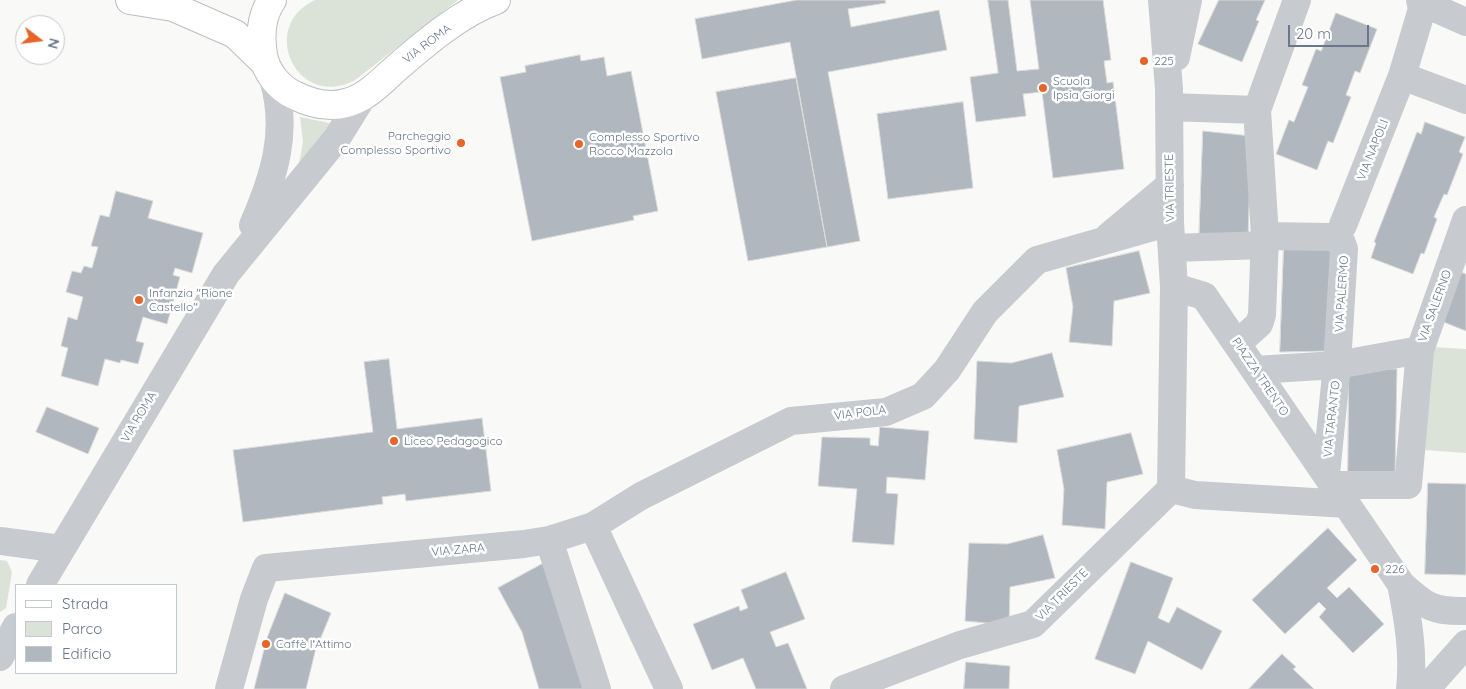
<!DOCTYPE html>
<meta charset="utf-8">
<style>
body{margin:0}
#map{position:relative;width:1466px;height:689px;overflow:hidden;background:#f9f9f7;font-family:Quicksand,sans-serif}
canvas{display:block}
.legend{position:absolute;left:15px;top:584px;width:162px;height:90px;box-sizing:border-box;background:#fff;border:1px solid #c3c9d0;margin:0;padding:6px 9px;list-style:none;font-size:15px;color:#687789}
.legend li{display:flex;align-items:center;gap:10px;height:25px}
.legend b{width:25px;border:1px solid #c3c9d0}
.north{position:absolute;left:15px;top:15px;width:50px;height:50px;box-sizing:border-box;background:#fff;border:1px solid #c3c9d0;border-radius:50%;rotate:105deg;font-size:14px;font-weight:700;line-height:20px;text-align:center;color:#687789}
.north::after{content:'';display:block;margin:auto;width:18px;height:22px;background:#e6662a;clip-path:polygon(50% 0,100% 100%,50% 72%,0 100%)}
.scale{position:absolute;left:1288px;top:25px;width:81px;height:22px;box-sizing:border-box;border:2px solid #687789;border-top:0;padding-left:6px;font-size:15px;line-height:18px;white-space:nowrap;color:#687789;-webkit-text-stroke:4px #fff;paint-order:stroke}
</style>
<div id="map">
<canvas width="1466" height="689"></canvas>
<ul class="legend">
<li><b style="height:6px;background:#fff"></b>Strada</li>
<li><b style="height:14px;background:#dbe2d8"></b>Parco</li>
<li><b style="height:14px;background:#b0b7be"></b>Edificio</li>
</ul>
<div class="north">N</div>
<div class="scale">20 m</div>
</div>
<script>
const c = document.querySelector('canvas').getContext('2d');
c.lineJoin = 'round';
function paint(path, color) { c.fillStyle = color; c.fill(path, 'evenodd'); }
function stroke(path, color, width, dash) { c.strokeStyle = color; c.lineWidth = width; c.lineCap = dash ? 'butt' : 'round'; c.setLineDash(dash || []); c.stroke(path); }
function label(font, color, halo, rows, align = 'center') {
  c.font = font + ' Quicksand,sans-serif'; c.lineWidth = 5; c.setLineDash([]); c.textBaseline = 'middle'; c.strokeStyle = halo; c.fillStyle = color; for (const [text, x, y, turn = 0] of rows) {
    c.save(); c.translate(x, y); c.rotate((+turn || 0) * Math.PI / 180); c.textAlign = isNaN(turn) ? turn : align; if (halo) c.strokeText(text, 0, 0); c.fillText(text, 0, 0); c.restore();
  }
}
paint(new Path2D(`
 M 315,0 L 458,0 L 355,80 C 298,111 257,27 315,0 Z
 M 300,117 L 334,124 L 298,169 L 303,142 Z
 M 1431,347 L 1466,349 L 1466,453 L 1425,450 Z
 M 0,560 L 7,561 L 12,572 L 6,608 L 0,612 Z`), '#dbe2d8');
const building = new Path2D(`
 M 797,0 L 885,0 L 886,3 L 848,9 L 851,27 L 939,10 L 947,50 L 828,72 L 860,241 L 827,247 L 790,42 L 702,59 L 695,19 Z
 M 988,0 L 1008,0 L 1017,71 L 1039,69 L 1030,0 L 1103,0 L 1111,60 L 1104,61 L 1107,83 L 1113,82 L 1124,169 L 1053,178 L 1042,92 L 1023,94 L 1026,116 L 976,122 L 970,77 L 998,73 Z
 M 1219,0 L 1265,0 L 1256,20 L 1259,21 L 1242,62 L 1198,44 Z
 M 1336,13 L 1377,29 L 1360,73 L 1355,71 L 1346,95 L 1351,97 L 1333,143 L 1328,141 L 1317,170 L 1276,154 L 1289,120 L 1294,122 L 1308,87 L 1302,85 L 1316,49 L 1321,51 Z
 M 580,55 L 581,61 L 604,57 L 607,76 L 631,71 L 658,211 L 633,216 L 634,220 L 532,241 L 500,77 L 526,72 L 525,66 Z
 M 796,78 L 827,247 L 748,261 L 716,92 Z
 M 963,102 L 973,188 L 888,199 L 877,114 Z
 M 1425,122 L 1465,137 L 1459,152 L 1463,154 L 1447,195 L 1444,194 L 1434,217 L 1437,219 L 1424,254 L 1421,253 L 1413,274 L 1371,258 L 1376,243 L 1374,242 L 1417,132 L 1421,134 Z
 M 1203,131 L 1251,136 L 1248,240 L 1199,241 Z
 M 116,191 L 153,201 L 148,218 L 203,233 L 192,273 L 175,268 L 173,275 L 180,277 L 167,324 L 143,317 L 136,341 L 144,343 L 138,364 L 121,360 L 120,363 L 105,359 L 98,386 L 61,376 L 68,348 L 61,346 L 68,317 L 77,320 L 83,297 L 66,292 L 72,271 L 81,273 L 84,266 L 92,268 L 98,247 L 91,246 L 100,215 L 109,217 Z
 M 1284,242 L 1332,247 L 1328,351 L 1280,352 Z
 M 1139,251 L 1150,293 L 1114,301 L 1112,346 L 1069,342 L 1073,307 L 1066,268 Z
 M 1460,272 L 1466,274 L 1466,331 L 1441,321 Z
 M 1052,353 L 1064,397 L 1019,406 L 1017,443 L 974,439 L 977,361 L 1011,363 Z
 M 389,359 L 397,429 L 482,418 L 491,491 L 406,501 L 405,494 L 382,497 L 383,504 L 243,522 L 233,450 L 373,432 L 364,362 Z
 M 1349,369 L 1397,369 L 1395,472 L 1348,472 Z
 M 47,407 L 99,428 L 88,454 L 36,432 Z
 M 880,427 L 929,431 L 925,480 L 887,477 L 886,493 L 898,494 L 894,545 L 852,542 L 857,489 L 818,486 L 822,437 L 870,438 L 870,445 L 878,446 Z
 M 1131,433 L 1143,474 L 1107,482 L 1105,529 L 1062,525 L 1064,489 L 1057,450 Z
 M 1428,483 L 1466,484 L 1466,575 L 1425,574 Z
 M 1328,528 L 1357,560 L 1327,588 L 1337,598 L 1349,587 L 1384,624 L 1353,653 L 1319,617 L 1326,609 L 1319,602 L 1285,634 L 1252,600 Z
 M 1043,535 L 1055,578 L 1010,587 L 1009,625 L 965,621 L 969,543 L 1007,544 Z
 M 1131,562 L 1173,578 L 1158,618 L 1169,623 L 1177,607 L 1222,631 L 1202,670 L 1148,641 L 1135,674 L 1095,659 Z
 M 544,563 L 594,689 L 539,689 L 522,632 L 498,588 Z
 M 786,572 L 805,619 L 770,632 L 776,647 L 788,643 L 807,689 L 756,689 L 743,658 L 712,670 L 693,624 L 739,606 L 740,611 L 748,608 L 741,590 Z
 M 285,593 L 331,613 L 315,652 L 306,689 L 254,689 L 267,638 Z
 M 1282,654 L 1296,667 L 1293,669 L 1314,689 L 1249,689 Z
 M 966,662 L 1010,666 L 1009,689 L 964,689 Z`);
paint(building, '#b0b7be');
stroke(building, '#dbdbd9', 1);
const major = new Path2D(`
 M 130,0 L 173,7 L 235,34 L 264,62
 M 272,0 C 261,16 260,37 263,55 C 266,72 279,88 294,95 C 310,103 329,108 346,103 C 368,98 384,78 401,64 C 429,40 461,13 496,0`);
stroke(major, '#babec2', 30);
stroke(new Path2D(`
 M 1162,0 L 1169,89 L 1170,222 L 1174,287 L 1171,489
 M 1420,0 L 1422,9 L 1402,76 L 1466,100
 M 1421,2 L 1466,22
 M 1176,57 L 1188,0
 M 1169,107 L 1257,110
 M 253,225 C 274,177 289,131 273,79
 M 1343,225 L 1402,76
 M 1109,236 L 1170,185
 M 1265,236 L 1257,110 L 1297,0
 M 1172,248 L 1265,245
 M 1174,287 L 1204,296 L 1401,584 C 1425,606 1433,612 1466,611
 M 1237,344 L 1259,324 L 1262,315 L 1265,236 L 1331,237 L 1341,241 L 1344,249 L 1337,365 L 1420,350
 M 1255,370 L 1337,365 L 1326,474
 M 1334,485 L 1408,485 L 1420,350 L 1466,220
 M 1171,489 L 1195,495 L 1347,504
 M 593,526 L 669,689
 M 549,540 L 597,689
 M 0,541 L 61,549
 M 1401,584 C 1408,619 1414,653 1410,689
 M 40,585 L 226,274 L 337,138 L 363,96
 M 0,657 L 16,627
 M 229,689 L 254,599 L 266,568 L 524,544 L 549,540 L 593,526 L 641,496 L 791,421 L 886,412 L 923,396 L 947,370 L 985,312 L 1037,260 L 1170,222
 M 844,689 L 960,645 L 1033,624 L 1171,489
 M 1426,689 L 1466,644`), '#c7cace', 28);
stroke(major, '#fff', 28);
for (const [x, y, r, color] of [
 [1144,61,5,"#e6662a"],
 [1043,88,5,"#e6662a"],
 [461,143,5,"#e6662a"],
 [579,144,5,"#e6662a"],
 [139,300,5,"#e6662a"],
 [394,441,5,"#e6662a"],
 [1375,569,5,"#e6662a"],
 [266,644,5,"#e6662a"]
]) { const dot = new Path2D(); dot.arc(x, y, r, 0, 2 * Math.PI); c.fillStyle = color; c.fill(dot); stroke(dot, '#fff', 2); }
label('12px', '#687789', '#fff', [
 ["VIA ROMA",427,44,-37],
 ["VIA NAPOLI",1373,150,-68],
 ["VIA TRIESTE",1170,188,-91],
 ["VIA PALERMO",1342,294,-86],
 ["VIA SALERNO",1435,306,-70],
 ["PIAZZA TRENTO",1260,377,56],
 ["VIA POLA",860,413,-7],
 ["VIA ROMA",139,417,-59],
 ["VIA TARANTO",1332,419,-84],
 ["VIA ZARA",458,550,-5],
 ["VIA TRIESTE",1062,595,-45]
]);
label('12px', '#687789', '#fff', [
 ["225",1154,61],
 ["Scuola",1053,81],
 ["Ipsia Giorgi",1053,95],
 ["Parcheggio",451,136,"right"],
 ["Complesso Sportivo",451,150,"right"],
 ["Complesso Sportivo",589,137],
 ["Rocco Mazzola",589,151],
 ["Infanzia \"Rione",149,293],
 ["Castello\"",149,307],
 ["Liceo Pedagogico",404,441],
 ["226",1385,569],
 ["Caffè l'Attimo",276,644]
], 'left');
</script>
